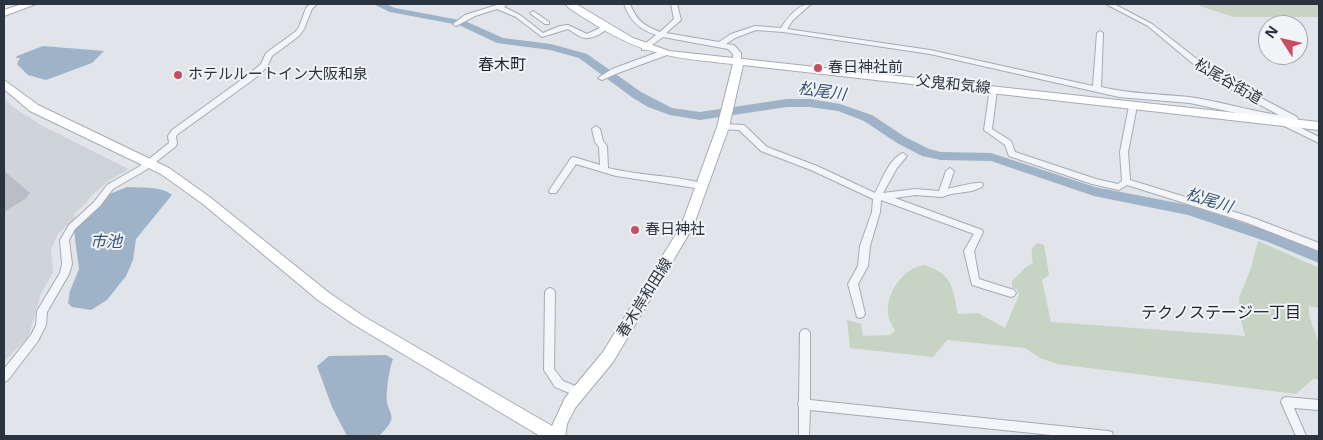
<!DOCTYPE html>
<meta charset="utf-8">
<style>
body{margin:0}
#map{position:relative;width:1323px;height:440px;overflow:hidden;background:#e1e4e9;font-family:"Open Sans",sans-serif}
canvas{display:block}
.frame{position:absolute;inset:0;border:5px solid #2a3340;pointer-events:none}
.north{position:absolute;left:1258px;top:15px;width:50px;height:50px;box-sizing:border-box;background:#f1f3f7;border:1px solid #a1a6ae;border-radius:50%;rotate:305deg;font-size:14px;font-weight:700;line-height:20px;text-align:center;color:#2a3340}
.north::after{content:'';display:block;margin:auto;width:18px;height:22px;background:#c84d62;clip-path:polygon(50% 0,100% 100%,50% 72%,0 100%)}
</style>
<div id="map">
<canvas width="1323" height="440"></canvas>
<div class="frame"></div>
<div class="north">N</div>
</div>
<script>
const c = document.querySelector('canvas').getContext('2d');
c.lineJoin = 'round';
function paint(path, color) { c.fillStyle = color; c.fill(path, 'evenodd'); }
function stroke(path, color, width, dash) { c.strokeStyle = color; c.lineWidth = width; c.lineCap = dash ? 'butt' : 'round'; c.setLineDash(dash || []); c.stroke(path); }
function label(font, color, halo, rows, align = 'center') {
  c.font = font + ' "Open Sans","Noto Sans JP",sans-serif'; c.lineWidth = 4; c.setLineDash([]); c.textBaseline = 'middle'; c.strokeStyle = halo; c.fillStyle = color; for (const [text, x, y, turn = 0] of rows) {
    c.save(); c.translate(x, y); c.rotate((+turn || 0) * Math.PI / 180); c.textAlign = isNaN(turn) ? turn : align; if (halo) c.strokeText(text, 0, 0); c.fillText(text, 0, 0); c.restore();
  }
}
paint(new Path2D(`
 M 4,98 L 13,107 L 41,125 L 129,169 L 111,179 L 91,196 L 87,202 L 73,215 L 76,217 L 58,234 L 51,250 L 53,272 L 41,294 L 28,338 L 4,361 Z`), '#cfd4db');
paint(new Path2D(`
 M 1198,4 L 1319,4 L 1319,17 L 1234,17 L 1200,6 Z
 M 1258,241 L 1319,268 L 1319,308 L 1309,306 C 1307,321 1318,333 1319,347 C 1320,358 1319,369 1319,379 L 1313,379 L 1296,394 L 1057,364 L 1040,358 L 1025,348 L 947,340 L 933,357 L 850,348 L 847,320 L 861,324 L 863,336 L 890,335 L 895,331 C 893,326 888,319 888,313 C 886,292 904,268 924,265 C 954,275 952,287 958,314 L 978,313 L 1005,328 L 1019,295 L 1017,289 L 1012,288 L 1012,281 L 1026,267 L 1033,263 C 1032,254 1029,248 1038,243 L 1044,245 L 1049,275 L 1042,280 L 1051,322 L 1245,336 L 1241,320 L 1239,298 L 1251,268 Z`), '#c7d3c3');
paint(new Path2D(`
 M 43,46 L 104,51 L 92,63 L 46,80 L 28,75 L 17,64 L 20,58 L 16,58 L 17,56 Z
 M 127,187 C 140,188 162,186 172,195 L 136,239 L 133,260 L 126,276 L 107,300 L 91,310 L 72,307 L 68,303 L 70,291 L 79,269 L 74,231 L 102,204 L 107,195 Z
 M 386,355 L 393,359 C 389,369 386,392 387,402 C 388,409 393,414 391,421 C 388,427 383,432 379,436 L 347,436 L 332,407 L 317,366 L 329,356 Z`), '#9eb3c7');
paint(new Path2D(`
 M 373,4 L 386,4 L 395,8 L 465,21 L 503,38 L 551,44 L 587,54 L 641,92 L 672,108 L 700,112 L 787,99 L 810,99 L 840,104 L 872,115 L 905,137 L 929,149 L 941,152 L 991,153 L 1095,187 L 1188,205 L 1278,234 L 1319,252 L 1319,263 L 1268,242 L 1188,215 L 1094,196 L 991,161 L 941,160 L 922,156 L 897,143 L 864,121 L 838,111 L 810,107 L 787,107 L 700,120 L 670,115 L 648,107 L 633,98 L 579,58 L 550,50 L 497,43 L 459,25 L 390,12 Z`), '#9eb3c7');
paint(new Path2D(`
 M 4,171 L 30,193 L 25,199 L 4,212 Z`), '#b9bec6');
const street = new Path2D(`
 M 310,4 L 317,4 L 312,9 L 304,29 L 299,36 L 272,56 L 267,67 L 254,79 L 178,134 L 176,136 L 177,144 L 176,146 L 146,170 L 113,189 L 100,206 L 75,229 L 69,240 L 72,264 L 69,274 L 47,312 L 46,325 L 38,341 L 8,380 L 4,382 L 4,369 L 31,335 L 36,325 L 37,311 L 60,273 L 62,264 L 60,240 L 69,225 L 94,202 L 107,185 L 140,166 L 169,143 L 168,136 L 172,130 L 248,75 L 261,64 L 266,53 L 295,32 L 299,27 L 306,8 Z
 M 500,4 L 505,4 L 506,5 L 504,7 L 520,15 L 543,33 L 560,26 L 568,25 L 587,34 L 604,26 L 608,26 L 609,27 C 602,34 589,42 579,36 C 575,34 572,31 568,29 L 542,37 L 516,17 L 497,9 L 475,16 L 458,25 L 456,26 L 453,24 L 465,15 Z
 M 624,4 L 630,4 C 637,21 643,25 660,32 L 674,19 L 671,4 L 677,4 L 681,20 L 666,33 L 719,42 L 731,34 L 755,26 L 781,28 C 788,17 798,4 811,4 L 793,20 L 787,29 L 930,50 L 1093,86 L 1097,33 L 1100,31 L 1103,33 L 1101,87 C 1130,94 1159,94 1189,97 C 1219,101 1249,111 1279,115 L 1210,78 L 1148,26 L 1106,4 L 1114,4 L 1152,24 L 1216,74 L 1297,117 L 1298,119 L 1297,121 L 1287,121 L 1319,137 L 1319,143 L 1282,125 L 1281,123 L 1284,121 L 1259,118 L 1190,103 L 1119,97 L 930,54 L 783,32 L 756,30 L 735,38 L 726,44 L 734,45 L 741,53 L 741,61 L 737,63 L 733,61 L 733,54 L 728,49 L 663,37 L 645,50 L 642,50 L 642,46 L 656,35 C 639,29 630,21 624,4 Z
 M 533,11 L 549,22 L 549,24 L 545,24 L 531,14 L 530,13 Z
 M 661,51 L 664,51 L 668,53 L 667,55 L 618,73 L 602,80 L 598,78 L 612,69 Z
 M 990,88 L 993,88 L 997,90 L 992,129 L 1011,141 L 1015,152 L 1096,179 L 1118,184 L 1122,181 L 1120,152 L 1129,106 L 1130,104 L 1136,104 L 1137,106 L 1128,152 L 1130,180 L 1251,217 L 1319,243 L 1319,251 L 1245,222 L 1127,185 L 1119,190 L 1092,184 L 1009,156 L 1005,145 L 984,130 Z
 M 723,124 L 744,125 L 767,147 L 817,166 L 875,193 C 882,180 889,159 903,153 L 907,156 L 897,168 L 883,193 L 915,189 L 939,191 L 946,171 L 950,168 L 954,171 L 948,189 C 954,187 977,182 982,183 L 983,185 L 982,187 L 972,191 L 951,194 L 942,197 L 915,195 L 895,198 L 982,230 L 983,232 L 974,251 L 979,279 L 1014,290 L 1016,293 L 1014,296 L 1011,297 L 972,285 L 964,251 L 974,234 L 881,200 L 880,212 L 870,246 L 868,266 L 858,284 L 865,314 L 863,317 L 860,318 L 857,317 L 848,284 L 858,266 L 860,246 L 872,212 L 873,199 L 811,170 L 761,151 L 739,130 L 720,129 L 719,127 Z
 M 596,126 L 600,129 L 603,141 L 607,146 L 608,168 C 640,176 673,175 705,184 L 706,186 L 705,188 L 702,189 L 616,176 L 576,164 L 556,193 L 550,193 L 549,191 L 550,189 L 571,158 L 574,157 L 600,165 L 599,147 L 595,142 L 592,129 Z
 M 550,288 L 553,289 L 555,292 L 554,369 L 563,381 L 583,389 L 584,392 L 583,395 L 579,397 L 555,387 L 544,370 L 545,292 L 547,289 Z
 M 805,329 L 808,330 L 810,333 L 810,400 L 1108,431 L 1112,432 L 1113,436 L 1061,436 L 810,410 L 809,436 L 799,436 L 799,407 L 798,404 L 799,401 L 800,333 L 802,330 Z
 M 1286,397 L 1319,400 L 1319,410 L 1294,408 L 1306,436 L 1296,436 L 1281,402 L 1282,399 Z`);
const secondary = new Path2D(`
 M 22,4 L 36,4 L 4,16 L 4,10 Z
 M 565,4 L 576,4 L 633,38 L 669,51 L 1319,122 L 1319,130 L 743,65 L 729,127 L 693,227 L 613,362 L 575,408 L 567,424 L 565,436 L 540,436 L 353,324 L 318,300 L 203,204 L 161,174 L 30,111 L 4,89 L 4,80 L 38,105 L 169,168 L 211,198 L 328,292 L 363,316 L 552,426 L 565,398 L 603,352 L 681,226 L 717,127 L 733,64 C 675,58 645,56 594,24 C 585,18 573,12 565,4 Z`);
stroke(street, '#a6abb3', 2);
stroke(secondary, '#a6abb3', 2);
paint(street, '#f4f5f8');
paint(secondary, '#fff');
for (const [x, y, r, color] of [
 [818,68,5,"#c84d62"],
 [178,75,5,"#c84d62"],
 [635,230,5,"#c84d62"]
]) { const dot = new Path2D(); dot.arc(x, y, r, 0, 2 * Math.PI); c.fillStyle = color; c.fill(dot); stroke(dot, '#f1f3f7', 2); }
label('15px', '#2a3340', '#f1f3f7', [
 ["春日神社前",828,68],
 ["ホテルルートイン大阪和泉",188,75],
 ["春日神社",645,230]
], 'left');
label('15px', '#2a3340', '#f1f3f7', [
 ["松尾谷街道",1228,82,30],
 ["父鬼和気線",953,85,6],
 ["春木岸和田線",645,298,-58]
]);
label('16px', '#1c2431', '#f1f3f7', [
 ["春木町",502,65],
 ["テクノステージ一丁目",1221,313]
]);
label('italic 16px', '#365272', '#f1f3f7', [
 ["松尾川",822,92,8],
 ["松尾川",1209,201,17],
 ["市池",106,242]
]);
</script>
